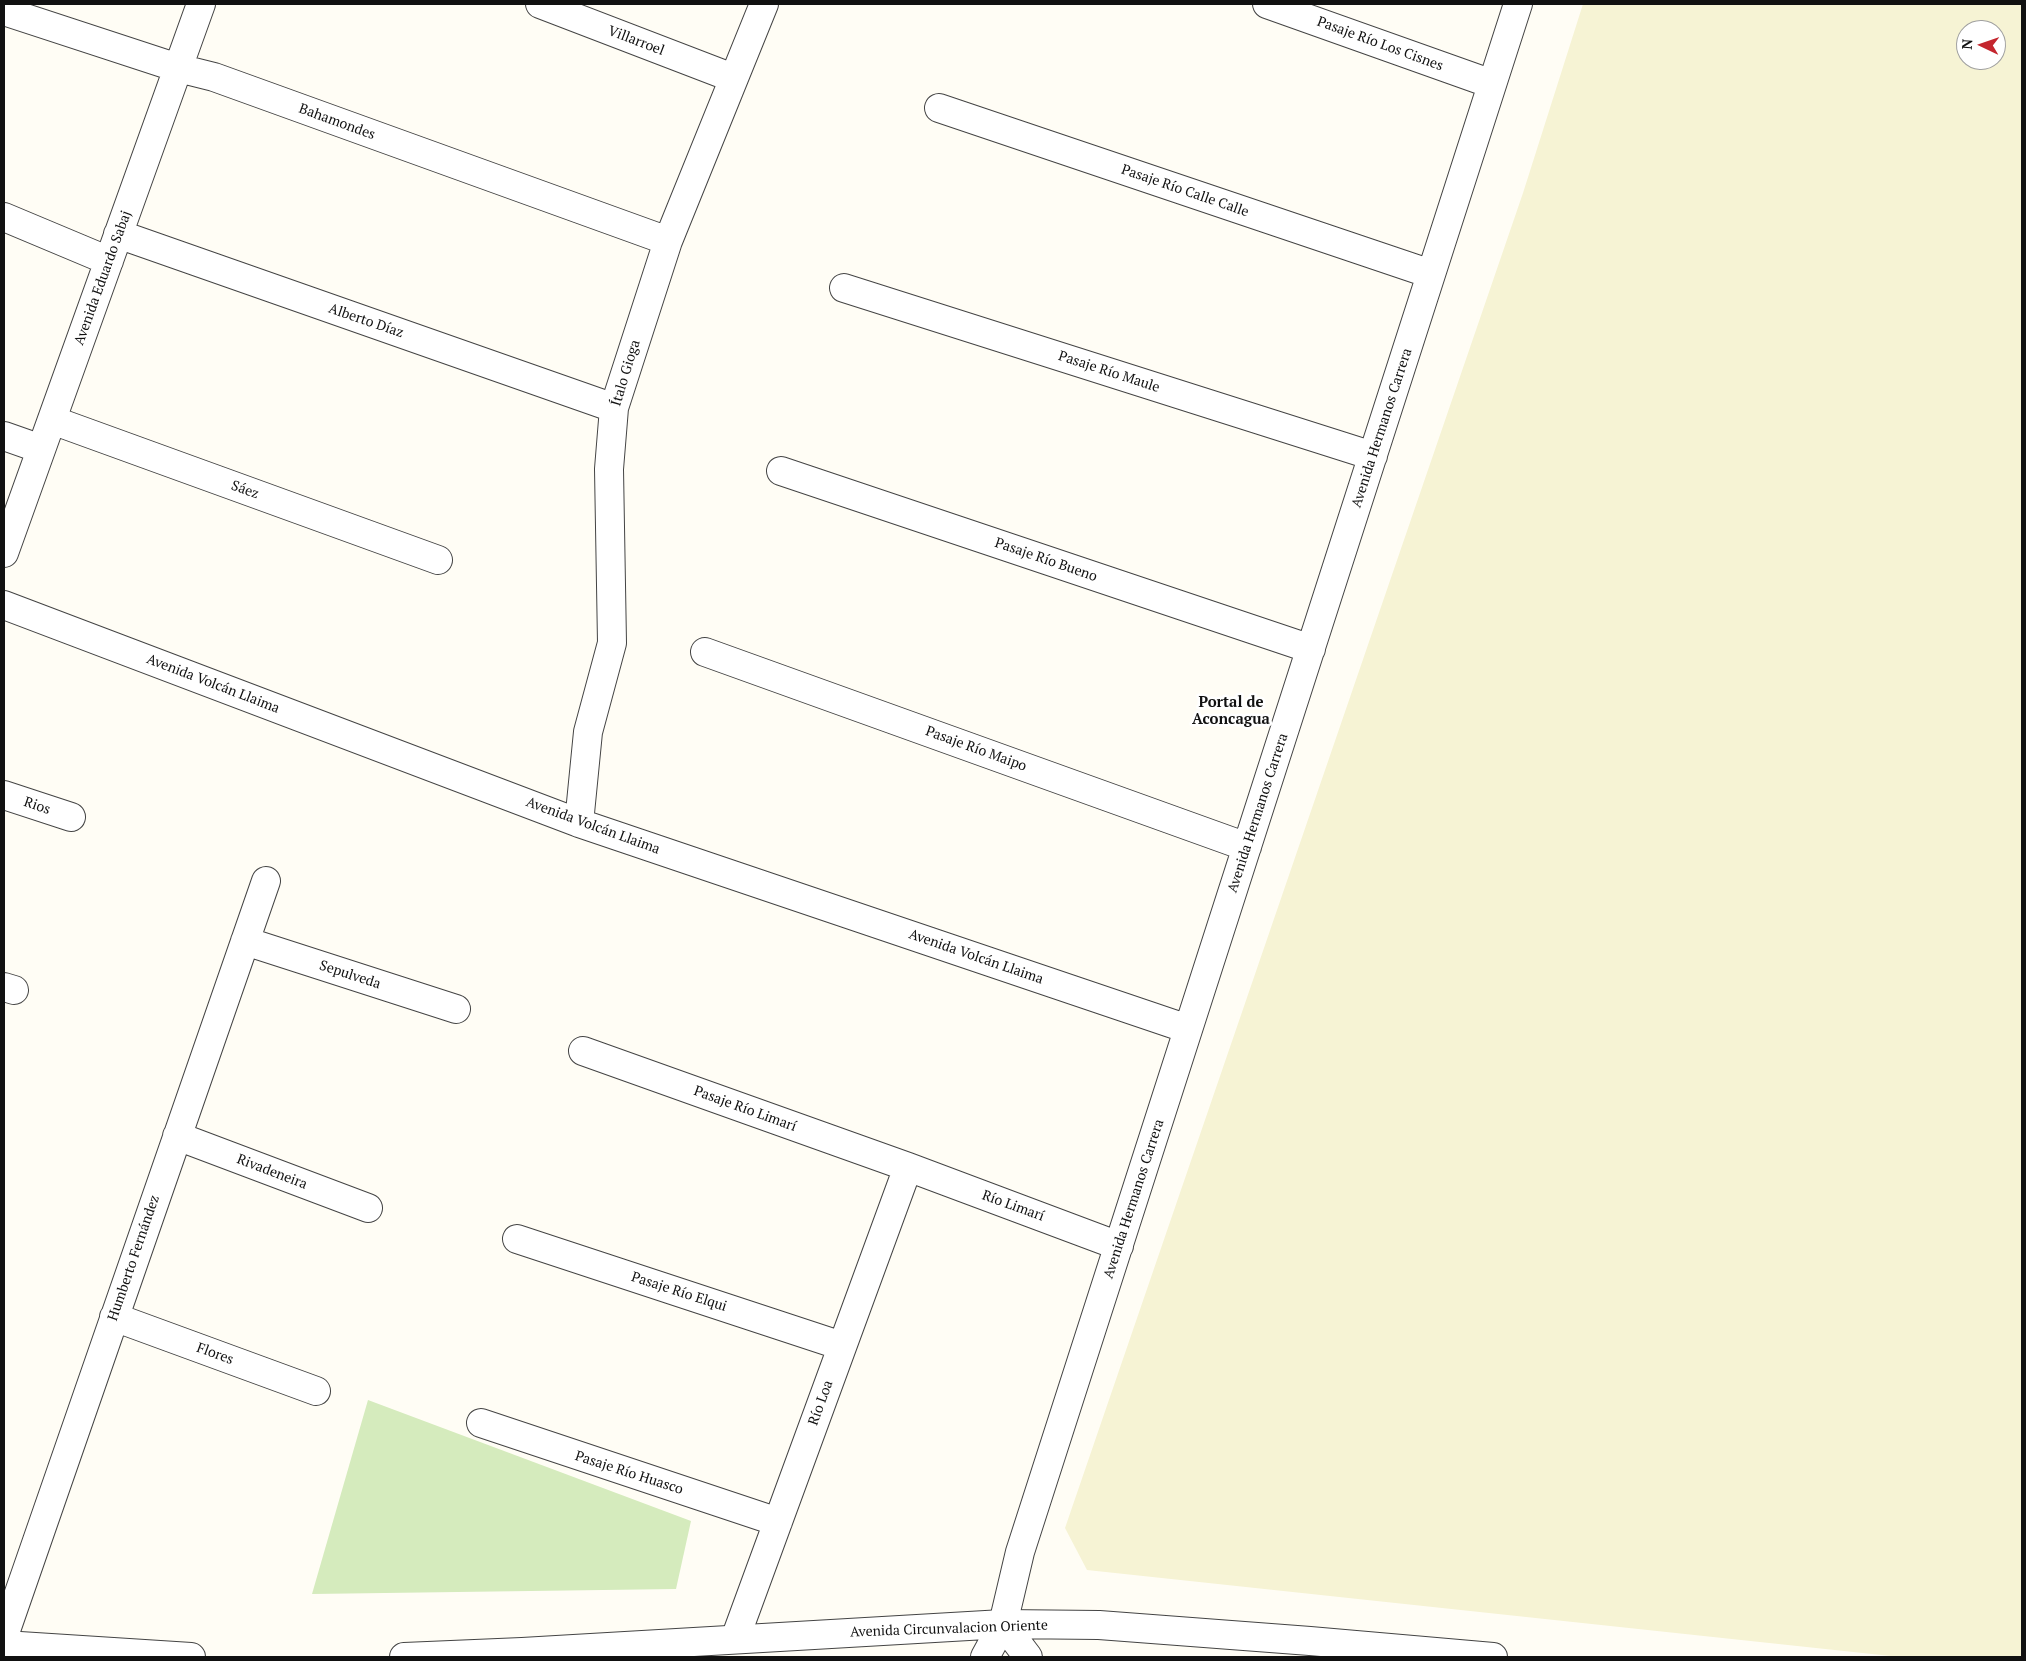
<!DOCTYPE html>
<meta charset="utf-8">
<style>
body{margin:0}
#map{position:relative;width:2026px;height:1661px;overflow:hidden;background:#fffdf5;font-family:"PT Serif",serif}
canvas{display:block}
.frame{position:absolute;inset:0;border:5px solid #111;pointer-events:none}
.north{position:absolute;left:1956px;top:20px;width:50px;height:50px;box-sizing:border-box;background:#fff;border:1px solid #a0a0a0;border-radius:50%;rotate:273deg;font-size:14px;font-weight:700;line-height:20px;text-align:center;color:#111}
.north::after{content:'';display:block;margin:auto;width:18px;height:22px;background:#c4262e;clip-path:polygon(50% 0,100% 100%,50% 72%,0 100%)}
</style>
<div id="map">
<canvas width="2026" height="1661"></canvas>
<div class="frame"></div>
<div class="north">N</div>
</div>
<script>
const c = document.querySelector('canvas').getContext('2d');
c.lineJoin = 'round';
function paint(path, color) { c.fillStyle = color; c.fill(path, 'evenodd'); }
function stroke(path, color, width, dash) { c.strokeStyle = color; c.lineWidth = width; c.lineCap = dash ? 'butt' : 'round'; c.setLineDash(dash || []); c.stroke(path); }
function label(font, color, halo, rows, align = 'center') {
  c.font = font + ' "PT Serif",serif'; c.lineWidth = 5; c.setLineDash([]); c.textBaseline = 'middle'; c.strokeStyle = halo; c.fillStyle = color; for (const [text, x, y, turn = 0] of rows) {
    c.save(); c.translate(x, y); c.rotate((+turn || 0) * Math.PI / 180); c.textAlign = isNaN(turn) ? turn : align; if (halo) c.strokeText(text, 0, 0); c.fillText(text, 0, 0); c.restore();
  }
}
paint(new Path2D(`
 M 1583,4 L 2022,4 L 2022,1657 L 1900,1657 L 1087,1570 L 1065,1528 L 1523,193 ZM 1966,30 L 1996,30 L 1996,60 L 1966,60 Z`), '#f6f3d4');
paint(new Path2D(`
 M 368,1400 L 691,1521 L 676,1589 L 312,1594 Z`), '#d5ebbd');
const minor = new Path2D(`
 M 540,4 L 733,78
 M 1267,4 L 1492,84
 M 4,11 L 178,68 L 214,77 L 668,241
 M 939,108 L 1431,274
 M 4,217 L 109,261
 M 118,234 L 614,408
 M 844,288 L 1373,456
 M 52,420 L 438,560
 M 4,436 L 41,449
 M 781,471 L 1311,649
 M 4,553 L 201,4
 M 4,605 L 579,823 L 1188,1029
 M 705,652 L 1247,847
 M 4,795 L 71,817
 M 579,823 L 588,732 L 612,643 L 609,469 L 614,408 L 668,241 L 764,4
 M 245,941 L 456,1009
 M 4,987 L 14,990
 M 583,1051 L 908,1167 L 1119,1246
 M 177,1136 L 368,1208
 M 517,1239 L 842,1346
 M 114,1317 L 316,1391
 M 481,1423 L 778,1522
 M 1003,1624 L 1020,1552 L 1518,4
 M 4,1636 L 266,881
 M 735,1639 L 908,1167`);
const tertiary = new Path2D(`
 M 1003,1624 L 1028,1657
 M 4,1645 L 191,1657
 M 404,1657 L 522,1652 L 1003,1624 L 1099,1625 L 1310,1641 L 1493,1657
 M 985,1657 L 1003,1624`);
stroke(minor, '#444', 30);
stroke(tertiary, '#444', 30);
stroke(minor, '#fff', 28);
stroke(tertiary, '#fff', 28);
label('14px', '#111', '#fff', [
 ["Villarroel",636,41,21],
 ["Pasaje Río Los Cisnes",1380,44,20],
 ["Bahamondes",337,122,20],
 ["Pasaje Río Calle Calle",1185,191,19],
 ["Avenida Eduardo Sabaj",103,278,-70],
 ["Alberto Díaz",366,321,19],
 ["Pasaje Río Maule",1109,372,18],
 ["Ítalo Gioga",626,373,-73],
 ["Avenida Hermanos Carrera",1382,428,-72],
 ["Sáez",245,490,20],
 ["Pasaje Río Bueno",1046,560,19],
 ["Avenida Volcán Llaima",213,684,21],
 ["Pasaje Río Maipo",976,749,20],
 ["Rios",37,806,19],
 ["Avenida Hermanos Carrera",1258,813,-72],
 ["Avenida Volcán Llaima",593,826,20],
 ["Avenida Volcán Llaima",976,957,19],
 ["Sepulveda",350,975,18],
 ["Pasaje Río Limarí",745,1109,20],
 ["Rivadeneira",272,1172,21],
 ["Avenida Hermanos Carrera",1134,1199,-72],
 ["Río Limarí",1013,1206,20],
 ["Humberto Fernández",134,1258,-71],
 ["Pasaje Río Elqui",679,1292,18],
 ["Flores",215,1354,20],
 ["Río Loa",821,1403,-70],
 ["Pasaje Río Huasco",629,1473,18],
 ["Avenida Circunvalacion Oriente",949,1629,-2]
]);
label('bold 15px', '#111', '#fff', [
 ["Portal de",1231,703],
 ["Aconcagua",1231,720]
]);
</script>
